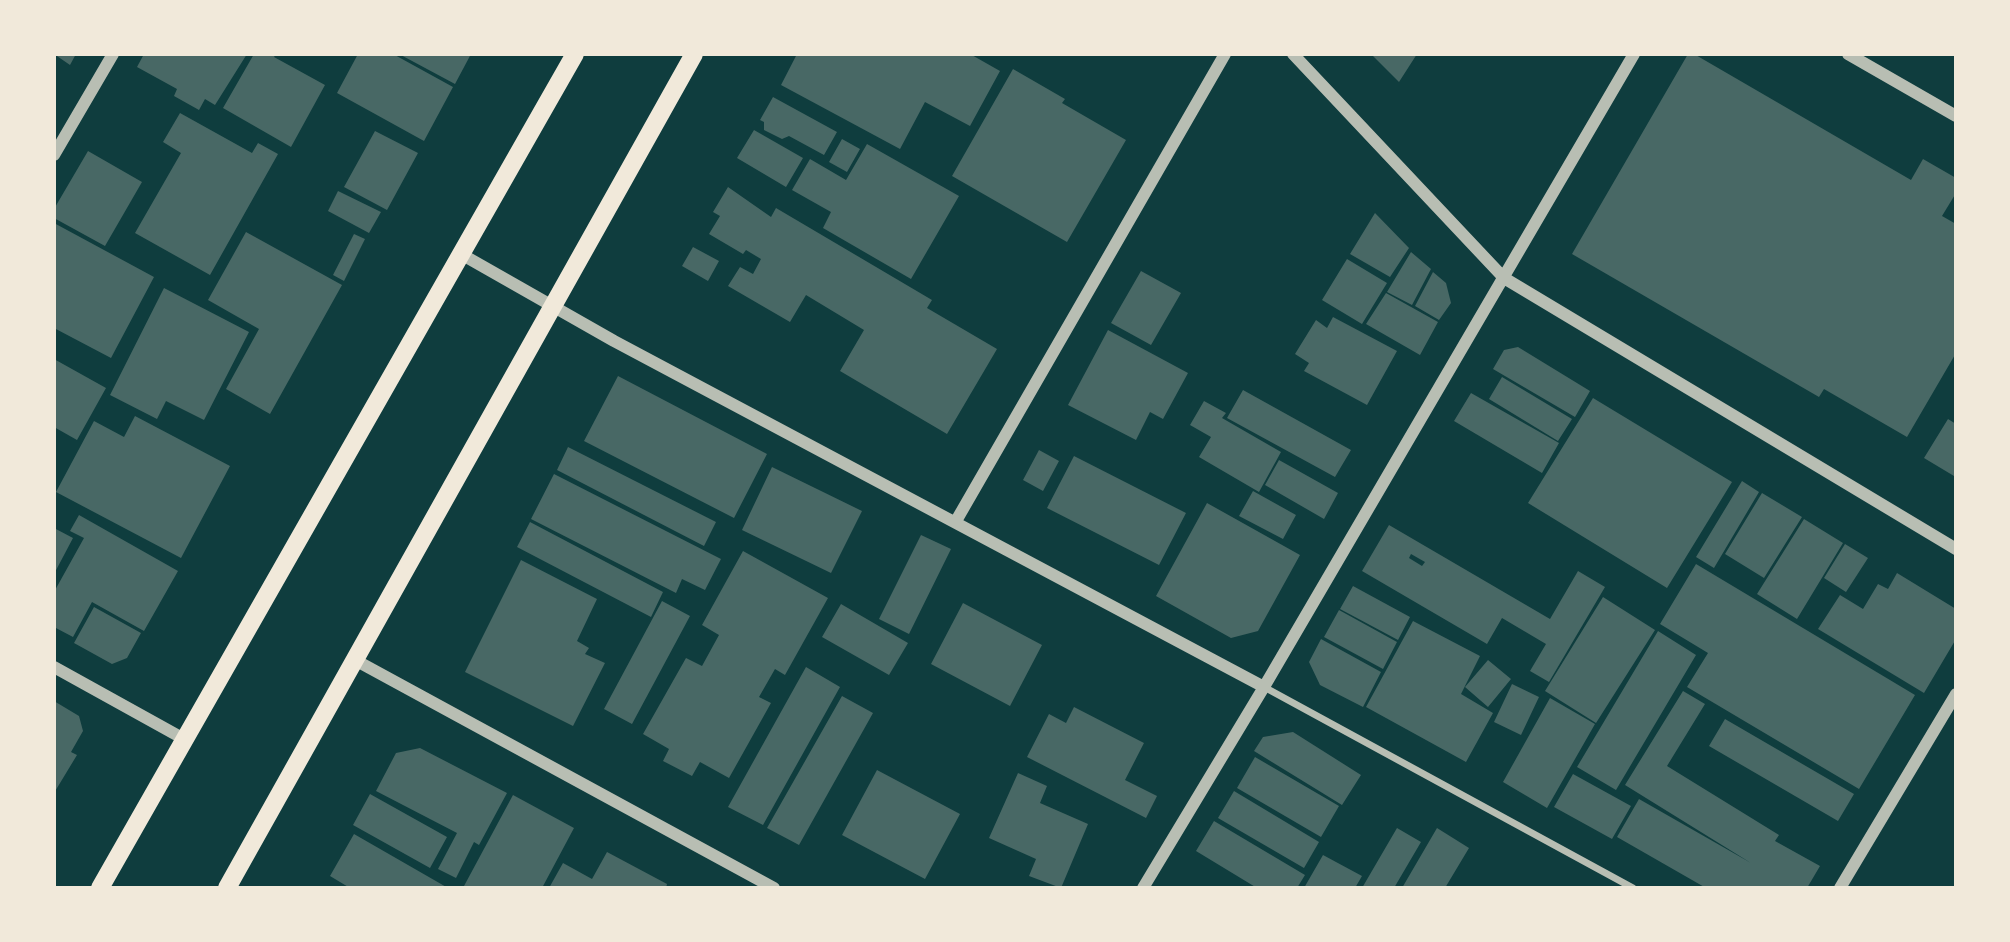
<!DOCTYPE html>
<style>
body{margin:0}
#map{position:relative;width:2010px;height:942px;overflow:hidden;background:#0f3d3e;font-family:Overpass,sans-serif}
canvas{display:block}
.frame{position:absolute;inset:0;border:56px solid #f1e9da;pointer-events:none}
</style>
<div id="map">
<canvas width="2010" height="942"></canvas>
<div class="frame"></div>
</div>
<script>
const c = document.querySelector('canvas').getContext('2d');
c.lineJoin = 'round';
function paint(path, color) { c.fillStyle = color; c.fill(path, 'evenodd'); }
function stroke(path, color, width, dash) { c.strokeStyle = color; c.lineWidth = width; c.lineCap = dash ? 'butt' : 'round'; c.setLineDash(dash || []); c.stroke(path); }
paint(new Path2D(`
 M 54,54 L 76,54 L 70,65 Z
 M 144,54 L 247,54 L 215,105 L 205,99 L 199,110 L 174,96 L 177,89 L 137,67 Z
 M 254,54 L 276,54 L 274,57 L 325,85 L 291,147 L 223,108 Z
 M 358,54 L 393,54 L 453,87 L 424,141 L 337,93 Z
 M 399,54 L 471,54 L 455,84 Z
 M 797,54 L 970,54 L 1000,71 L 970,126 L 925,102 L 900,149 L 781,85 Z
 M 1371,54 L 1417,54 L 1399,82 Z
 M 1688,54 L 1694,54 L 1911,180 L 1923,159 L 1956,178 L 1956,193 L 1942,216 L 1956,224 L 1956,353 L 1907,437 L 1824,389 L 1819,397 L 1572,254 Z
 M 1013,69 L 1065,99 L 1062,103 L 1126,140 L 1067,242 L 952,176 Z
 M 773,97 L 837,132 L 824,155 L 789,136 L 782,139 L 764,130 L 764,122 L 760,120 Z
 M 180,113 L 252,153 L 258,143 L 278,154 L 210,275 L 135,233 L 181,153 L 163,142 Z
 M 754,130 L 803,158 L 786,187 L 737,158 Z
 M 375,131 L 418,153 L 387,210 L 344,187 Z
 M 842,139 L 860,149 L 847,172 L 829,162 Z
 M 867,144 L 959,196 L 911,279 L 823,228 L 831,212 L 792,190 L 810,159 L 846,180 Z
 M 88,151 L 142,182 L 105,246 L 54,218 L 54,209 Z
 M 728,187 L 771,217 L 776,208 L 932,300 L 927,308 L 997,349 L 947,434 L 840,371 L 864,330 L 806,295 L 790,322 L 728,286 L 740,267 L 753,274 L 761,259 L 746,250 L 743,254 L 709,234 L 720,216 L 713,212 Z
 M 338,191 L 381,212 L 369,233 L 328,211 Z
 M 1375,213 L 1409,248 L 1390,277 L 1350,254 Z
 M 54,223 L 154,277 L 111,358 L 54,328 Z
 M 246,232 L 342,285 L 270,414 L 226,389 L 259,329 L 208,300 Z
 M 354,234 L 365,239 L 344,281 L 333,275 Z
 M 693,247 L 719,261 L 708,281 L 682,266 Z
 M 1411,252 L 1431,269 L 1412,305 L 1387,292 Z
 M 1347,259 L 1387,283 L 1362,324 L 1322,300 Z
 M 1141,271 L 1181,293 L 1151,345 L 1111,323 Z
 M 1433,272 L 1446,283 L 1451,303 L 1439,320 L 1415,306 Z
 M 164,288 L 249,332 L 204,420 L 166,401 L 157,419 L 110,395 Z
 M 1386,293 L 1438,322 L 1420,355 L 1366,324 Z
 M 1333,317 L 1397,351 L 1367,405 L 1304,371 L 1309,363 L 1295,354 L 1316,320 L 1327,328 Z
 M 1108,330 L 1188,373 L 1163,419 L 1150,412 L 1136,440 L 1068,405 Z
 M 1518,347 L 1590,391 L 1575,417 L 1493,369 L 1504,350 Z
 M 54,359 L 106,388 L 77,440 L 54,427 Z
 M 618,376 L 767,454 L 734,518 L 584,441 Z
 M 1502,377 L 1572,419 L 1558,441 L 1489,399 Z
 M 1243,390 L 1351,450 L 1335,477 L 1227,418 Z
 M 1471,393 L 1559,443 L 1542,473 L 1454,421 Z
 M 1593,398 L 1732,482 L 1667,588 L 1528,503 Z
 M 1204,401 L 1226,413 L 1222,418 L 1281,452 L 1259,492 L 1199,457 L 1211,437 L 1190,425 Z
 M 135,416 L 230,466 L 181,558 L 56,492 L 94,421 L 124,437 Z
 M 1948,419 L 1956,424 L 1954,476 L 1924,458 Z
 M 568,447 L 716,522 L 704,546 L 557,470 Z
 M 1039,450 L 1059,461 L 1043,491 L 1023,480 Z
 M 1074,456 L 1186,513 L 1159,565 L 1047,508 Z
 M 1279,460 L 1338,493 L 1324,519 L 1265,485 Z
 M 772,467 L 862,511 L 831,573 L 742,530 Z
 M 554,474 L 721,559 L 705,590 L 682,579 L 676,593 L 531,519 Z
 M 1742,481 L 1759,492 L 1714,568 L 1696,557 Z
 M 1253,491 L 1296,515 L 1283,539 L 1239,516 Z
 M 1762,493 L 1802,517 L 1764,578 L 1725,554 Z
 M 1207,503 L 1300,555 L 1258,631 L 1231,638 L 1156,596 Z
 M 79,515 L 178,571 L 144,631 L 92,602 L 73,637 L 54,627 L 54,592 L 84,538 L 70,531 Z
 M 1804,519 L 1843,543 L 1797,619 L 1757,594 Z
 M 530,522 L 663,592 L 651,617 L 517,547 Z
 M 1389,525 L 1550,619 L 1578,571 L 1605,587 L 1549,682 L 1530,671 L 1546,644 L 1502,618 L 1487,644 L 1362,571 ZM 1411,554 L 1425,562 L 1422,566 L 1409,558 Z
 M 54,528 L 73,538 L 54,574 Z
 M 921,535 L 951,549 L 909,634 L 879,619 Z
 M 1845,544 L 1868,558 L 1846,592 L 1824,578 Z
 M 743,551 L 828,598 L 785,675 L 775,669 L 759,697 L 771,703 L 729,778 L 700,762 L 692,776 L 663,761 L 669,749 L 643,734 L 686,658 L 702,666 L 719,635 L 702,625 Z
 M 521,560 L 597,599 L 577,641 L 589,648 L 585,654 L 605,663 L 573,726 L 465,672 Z
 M 1696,564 L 1915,695 L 1859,789 L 1687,687 L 1708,653 L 1660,624 Z
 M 1897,573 L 1956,609 L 1956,639 L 1924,693 L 1818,629 L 1840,595 L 1863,609 L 1878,584 L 1888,589 Z
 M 1353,586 L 1410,617 L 1398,640 L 1340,609 Z
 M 1603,597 L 1655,630 L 1596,723 L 1545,691 Z
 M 662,601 L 690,616 L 632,724 L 604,709 Z
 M 963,603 L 1042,645 L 1010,706 L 931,664 Z
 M 841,604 L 908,643 L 889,675 L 822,637 Z
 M 94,607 L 141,633 L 127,658 L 112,664 L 74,643 Z
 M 1339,610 L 1397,642 L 1383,669 L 1324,637 Z
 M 1413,621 L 1480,656 L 1461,694 L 1493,713 L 1466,762 L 1366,707 Z
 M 1658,631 L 1696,655 L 1616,790 L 1577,767 Z
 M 1321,639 L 1381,672 L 1363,707 L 1320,685 L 1309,662 Z
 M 1488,660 L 1511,679 L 1488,707 L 1465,687 Z
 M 806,667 L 840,687 L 763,825 L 728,807 Z
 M 1512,684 L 1539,697 L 1521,735 L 1494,722 Z
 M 1683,691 L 1705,704 L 1667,766 L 1779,835 L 1775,841 L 1820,866 L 1807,888 L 1706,888 L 1617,837 L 1639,799 L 1751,863 L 1625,785 Z
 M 842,696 L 873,713 L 799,845 L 767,828 Z
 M 1550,698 L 1595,724 L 1547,808 L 1503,782 Z
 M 54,701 L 79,716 L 83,731 L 71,752 L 77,755 L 54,793 Z
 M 1074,707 L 1144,743 L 1125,780 L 1157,796 L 1146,818 L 1027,757 L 1049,714 L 1066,723 Z
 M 1725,719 L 1854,794 L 1838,821 L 1709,746 Z
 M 1293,732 L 1361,775 L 1342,805 L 1254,751 L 1263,737 Z
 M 420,748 L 507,793 L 479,845 L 474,842 L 456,878 L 438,869 L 457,833 L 376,791 L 396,753 Z
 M 1255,757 L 1339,806 L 1321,837 L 1237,788 Z
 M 877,770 L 960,814 L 925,879 L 842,835 Z
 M 1018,773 L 1047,786 L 1040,803 L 1088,824 L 1061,888 L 1029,876 L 1036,859 L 989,838 Z
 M 1573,774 L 1631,806 L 1612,839 L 1554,807 Z
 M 1234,791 L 1319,842 L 1304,868 L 1218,818 Z
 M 370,794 L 447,837 L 430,868 L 353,825 Z
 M 513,795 L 574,828 L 542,888 L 467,888 L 464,886 Z
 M 1214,821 L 1305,875 L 1297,888 L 1257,888 L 1196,851 Z
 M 1397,828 L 1421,842 L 1394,888 L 1362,888 Z
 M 1437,828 L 1469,848 L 1445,888 L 1402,888 Z
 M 354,834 L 448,888 L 350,888 L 330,876 Z
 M 607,852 L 667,884 L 666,888 L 549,888 L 563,863 L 592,879 Z
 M 1323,855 L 1362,876 L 1355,888 L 1304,888 Z`), '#486865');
stroke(new Path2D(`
 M 1264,687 L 1633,888`), '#b8beb3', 7);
stroke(new Path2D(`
 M 1293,54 L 1504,278 L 1956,549
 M 1848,54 L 1956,116
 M 54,155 L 113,54
 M 461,254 L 614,341 L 1264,687
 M 956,521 L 1225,54
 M 355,660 L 774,888
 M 54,667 L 184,739
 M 1143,888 L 1264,687 L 1634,54
 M 1840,888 L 1956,694`), '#b8beb3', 12);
stroke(new Path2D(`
 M 100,888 L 575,54
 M 227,888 L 694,54`), '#f1e9da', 18);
</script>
